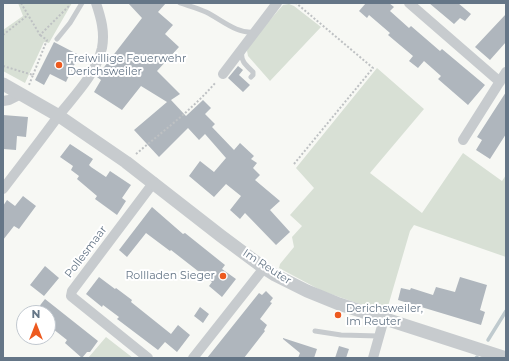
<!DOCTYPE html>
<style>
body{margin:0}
#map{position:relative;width:509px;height:361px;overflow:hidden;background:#f7f8f4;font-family:Montserrat,sans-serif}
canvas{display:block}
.frame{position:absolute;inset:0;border:4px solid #657687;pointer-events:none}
.north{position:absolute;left:16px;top:305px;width:40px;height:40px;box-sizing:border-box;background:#fff;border:1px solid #c1c8cf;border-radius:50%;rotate:0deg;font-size:11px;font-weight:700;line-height:16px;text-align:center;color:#657687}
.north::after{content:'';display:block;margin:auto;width:14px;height:18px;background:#ed5a1f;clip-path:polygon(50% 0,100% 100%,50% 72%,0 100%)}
</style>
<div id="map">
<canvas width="509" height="361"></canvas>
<div class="frame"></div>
<div class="north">N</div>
</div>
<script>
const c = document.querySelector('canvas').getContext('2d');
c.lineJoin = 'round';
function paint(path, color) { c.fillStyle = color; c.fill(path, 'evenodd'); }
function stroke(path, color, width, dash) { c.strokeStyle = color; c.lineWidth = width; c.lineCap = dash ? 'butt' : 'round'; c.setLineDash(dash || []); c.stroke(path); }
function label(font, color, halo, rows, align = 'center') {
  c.font = font + ' Montserrat,sans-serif'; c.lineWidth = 4; c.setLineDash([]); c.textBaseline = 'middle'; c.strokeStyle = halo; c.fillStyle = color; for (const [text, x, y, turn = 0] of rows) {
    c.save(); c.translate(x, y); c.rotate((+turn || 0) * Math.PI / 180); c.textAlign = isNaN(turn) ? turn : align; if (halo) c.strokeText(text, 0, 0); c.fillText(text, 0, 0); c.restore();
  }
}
paint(new Path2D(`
 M 18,3 L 72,3 L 49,43 L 44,42 L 25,83 L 3,71 L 3,30 L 23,16 Z
 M 289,4 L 294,6 L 321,27 L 270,81 L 248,56 L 247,51 L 249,44 L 283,5 Z
 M 377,68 L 424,109 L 370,173 L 422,213 L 463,153 L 502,181 L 506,175 L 506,257 L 414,225 L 410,231 L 386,313 L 322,291 L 279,268 L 280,264 L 294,247 L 292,237 L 302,226 L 290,215 L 314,188 L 296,168 Z
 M 106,337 L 133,358 L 88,358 Z`), '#d8e0d5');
stroke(new Path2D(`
 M 488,340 L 506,311
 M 476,358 L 477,357`), '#bfcace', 3.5);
paint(new Path2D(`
 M 128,3 L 166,3 L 158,12 L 173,25 L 165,34 L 179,47 L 157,71 L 180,94 L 171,100 L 186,116 L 203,100 L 211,108 L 205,114 L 215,124 L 212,127 L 234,150 L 240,143 L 254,156 L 251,159 L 257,163 L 253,168 L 260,175 L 255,180 L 280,201 L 270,210 L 290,232 L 276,245 L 245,213 L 240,219 L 230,210 L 241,196 L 226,184 L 214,197 L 189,176 L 200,161 L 214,172 L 226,158 L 205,134 L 199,140 L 188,128 L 159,157 L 134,130 L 167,102 L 141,86 L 122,110 L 94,92 L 101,80 L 97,77 L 98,75 L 142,18 Z
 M 366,3 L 389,3 L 394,7 L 390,11 L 409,28 L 411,26 L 440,51 L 442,49 L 485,85 L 468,105 L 438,79 L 441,76 L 424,61 L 418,68 L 409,61 L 413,56 L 388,35 L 390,33 L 369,15 L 367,18 L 359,11 Z
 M 429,3 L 458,3 L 471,14 L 465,21 L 460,18 L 454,24 Z
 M 506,14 L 506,42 L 490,60 L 475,47 Z
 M 54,42 L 79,55 L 66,82 L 50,74 L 44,85 L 35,80 Z
 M 238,66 L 243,70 L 239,75 L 250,85 L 243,92 L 228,78 Z
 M 506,92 L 506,134 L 490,159 L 476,150 L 482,140 L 477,137 Z
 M 3,115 L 28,117 L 26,137 L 17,136 L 16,150 L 3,149 Z
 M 70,144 L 93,159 L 89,165 L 91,167 L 106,177 L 110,171 L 131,185 L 122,198 L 126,201 L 117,215 L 95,199 L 97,196 L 77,179 L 79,176 L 71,170 L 73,166 L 60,157 Z
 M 23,196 L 36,206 L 19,229 L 14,226 L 3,240 L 3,206 L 7,200 L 15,206 Z
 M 152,207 L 183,234 L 185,233 L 225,265 L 222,269 L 236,279 L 222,297 L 209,286 L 212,282 L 171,250 L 170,251 L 146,233 L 127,257 L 119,250 Z
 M 45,266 L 59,278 L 44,296 L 30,285 Z
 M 99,277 L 115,289 L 116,288 L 132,300 L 131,302 L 171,334 L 178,325 L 190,335 L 177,352 L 165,342 L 158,350 L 117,319 L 119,317 L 103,305 L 102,307 L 86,294 Z
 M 460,277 L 487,285 L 480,310 L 485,312 L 481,325 L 398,300 L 401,288 L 410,290 L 411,288 L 433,295 L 436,287 L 455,292 Z
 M 266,291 L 273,298 L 270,302 L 272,303 L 260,319 L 267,325 L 264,330 L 265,331 L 244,358 L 207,358 L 259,293 L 262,295 Z
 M 45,299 L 98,341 L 90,352 L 87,352 L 82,358 L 65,343 L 67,340 L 48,325 L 48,313 L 34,313 Z
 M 200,307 L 209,314 L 203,323 L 194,316 Z
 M 283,338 L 317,349 L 314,358 L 298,358 L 300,353 L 283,339 Z
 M 339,346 L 349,349 L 346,358 L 335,358 Z`), '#afb6bd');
stroke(new Path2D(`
 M 21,3 L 40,35 L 70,5
 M 3,35 L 28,15
 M 3,66 L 33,75 L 29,85
 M 33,75 L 47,40 L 40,35
 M 136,154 C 163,131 192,110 216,82
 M 294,164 L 373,68 L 296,3`), '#bec1c3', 2, [2, 2]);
stroke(new Path2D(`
 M 180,3 C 189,6 198,8 206,12 C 222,20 237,34 254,32
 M 57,39 L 70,23 L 82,3
 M 242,52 C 240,61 247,66 253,72 L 253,75 L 251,77
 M 315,331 L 341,335 L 379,336`), '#c7cbce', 5);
stroke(new Path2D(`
 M 409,3 L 500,82
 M 223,74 L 277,3
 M 3,101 L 9,100 L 21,94
 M 463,140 L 506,72
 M 3,189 C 22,164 41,140 59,115 C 75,95 96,74 102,48 C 105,32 101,18 96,3
 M 148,358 L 71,296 L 72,291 L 154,182
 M 193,358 L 264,268
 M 373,358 L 384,319`), '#c7cbce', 10);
stroke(new Path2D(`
 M 3,84 L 59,116 L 126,162 L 221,236 L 264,268 L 275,275 L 307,291 L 339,304 L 506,358`), '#c7cbce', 13);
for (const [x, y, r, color] of [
 [59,65,4,"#ed5a1f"],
 [223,276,4,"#ed5a1f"],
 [338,315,4,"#ed5a1f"]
]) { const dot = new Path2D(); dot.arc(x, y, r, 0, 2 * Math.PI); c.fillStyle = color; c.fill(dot); stroke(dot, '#fff', 1.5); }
label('11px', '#657687', '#fff', [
 ["Freiwillige Feuerwehr",67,59],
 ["Derichsweiler",67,72],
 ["Rollladen Sieger",215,276,"right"],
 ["Derichsweiler,",346,309],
 ["Im Reuter",346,322]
], 'left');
label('11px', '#657687', '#fff', [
 ["Pollesmaar",86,252,-53],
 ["Im Reuter",267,267,33]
]);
</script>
